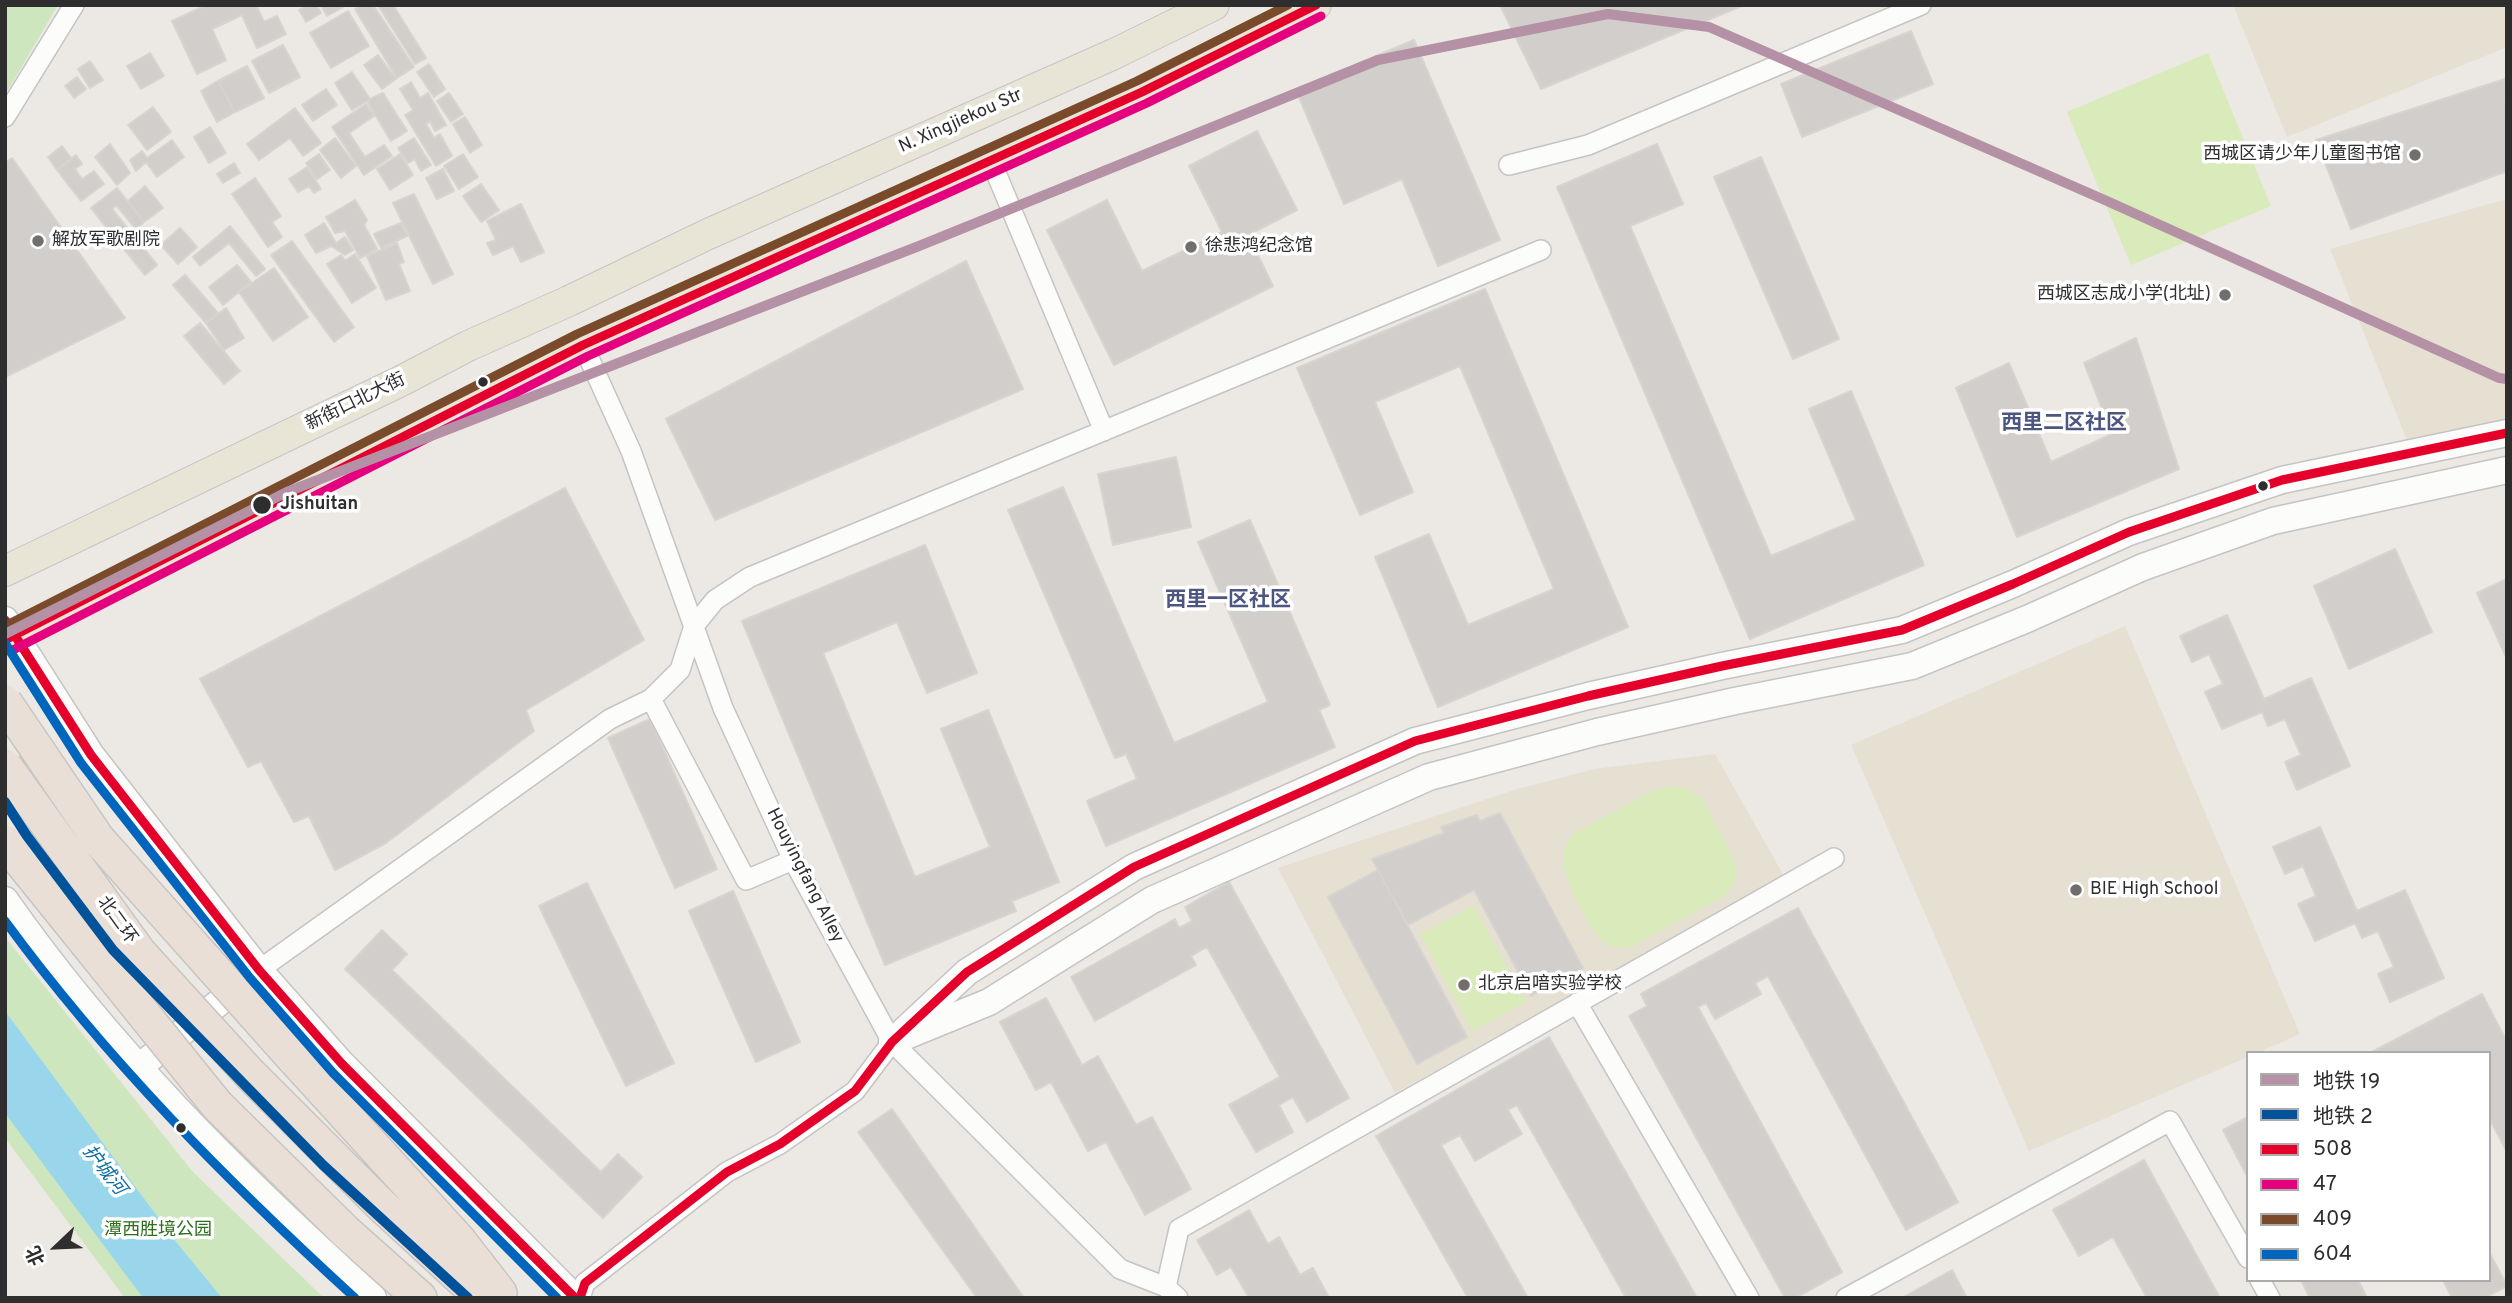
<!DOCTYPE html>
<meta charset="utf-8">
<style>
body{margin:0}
#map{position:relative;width:2512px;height:1303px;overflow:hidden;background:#ece8e4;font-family:Overpass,"Noto Sans SC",sans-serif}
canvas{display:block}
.frame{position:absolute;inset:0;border:7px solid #2e2e2e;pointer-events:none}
.legend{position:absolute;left:2246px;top:1051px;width:245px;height:231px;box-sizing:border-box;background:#fff;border:2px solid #ababab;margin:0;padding:9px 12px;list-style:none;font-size:21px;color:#2e2e2e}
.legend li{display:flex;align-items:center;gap:14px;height:35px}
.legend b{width:35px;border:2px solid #ababab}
.north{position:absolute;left:21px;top:1212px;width:70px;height:70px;-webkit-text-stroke:5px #fff;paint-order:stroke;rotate:247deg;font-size:19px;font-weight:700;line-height:28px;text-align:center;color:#2e2e2e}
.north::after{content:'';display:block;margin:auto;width:24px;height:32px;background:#2e2e2e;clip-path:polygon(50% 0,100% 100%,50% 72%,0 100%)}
</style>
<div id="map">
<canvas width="2512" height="1303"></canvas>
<div class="frame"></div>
<ul class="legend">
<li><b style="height:9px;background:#b491a4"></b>地铁 19</li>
<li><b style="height:9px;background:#00529b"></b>地铁 2</li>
<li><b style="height:9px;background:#e4002b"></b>508</li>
<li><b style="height:9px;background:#e5007d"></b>47</li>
<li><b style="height:9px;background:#7a4b2a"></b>409</li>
<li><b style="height:9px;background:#0065bd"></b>604</li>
</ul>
<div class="north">北</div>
</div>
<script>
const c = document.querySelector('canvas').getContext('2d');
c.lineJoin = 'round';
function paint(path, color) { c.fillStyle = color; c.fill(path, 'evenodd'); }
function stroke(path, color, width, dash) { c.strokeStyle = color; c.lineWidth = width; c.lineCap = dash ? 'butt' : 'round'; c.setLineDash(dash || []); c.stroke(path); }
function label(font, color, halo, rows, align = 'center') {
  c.font = font + ' Overpass,"Noto Sans SC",sans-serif'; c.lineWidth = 7; c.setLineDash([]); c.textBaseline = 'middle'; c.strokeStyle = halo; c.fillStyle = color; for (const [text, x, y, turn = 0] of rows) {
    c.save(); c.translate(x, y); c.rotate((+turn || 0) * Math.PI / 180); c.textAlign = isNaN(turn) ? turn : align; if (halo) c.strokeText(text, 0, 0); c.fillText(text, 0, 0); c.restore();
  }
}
paint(new Path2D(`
 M 2233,5 L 2507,5 L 2507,47 L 2287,137 Z
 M 2507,199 L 2507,422 L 2407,440 L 2330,249 Z
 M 2125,626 L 2300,1034 L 2257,1053 L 2248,1053 L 2248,1057 L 2029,1151 L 1851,745 Z
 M 1715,754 L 1784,876 L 1395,1093 L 1278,868 L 1514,790 L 1594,769 Z`), '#e6e0d3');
paint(new Path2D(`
 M 5,5 L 58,5 L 5,95 Z
 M 5,937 L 193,1172 L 324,1298 L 125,1298 L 5,1138 Z`), '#cee6be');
paint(new Path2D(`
 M 2208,53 L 2271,206 L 2131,265 L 2067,112 Z
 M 1670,786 L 1685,788 L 1701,797 L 1731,853 L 1737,867 L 1734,884 L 1723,897 L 1630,947 C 1623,949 1616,949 1609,945 C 1592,936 1563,879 1563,859 C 1563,849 1567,842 1573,834 L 1652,791 Z
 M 1474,906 L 1526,1002 L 1472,1031 L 1420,934 Z`), '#d9eabb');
paint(new Path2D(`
 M 5,1011 L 177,1243 L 222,1298 L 143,1298 L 5,1113 Z`), '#99d6ec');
const building = new Path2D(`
 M 207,5 L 256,5 L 264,22 L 277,16 L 286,34 L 257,48 L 242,15 L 212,29 L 226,60 L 197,74 L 172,21 Z
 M 307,5 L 316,5 L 321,13 L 306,22 L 299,10 Z
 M 321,5 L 355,5 L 345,6 L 327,16 Z
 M 361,5 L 373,5 L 414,67 L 397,78 L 355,9 Z
 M 378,5 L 393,5 L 426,58 L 415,64 Z
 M 1500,5 L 1744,5 L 1541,89 Z
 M 348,11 L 369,46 L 331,68 L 310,33 Z
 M 1911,31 L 1933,84 L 1802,137 L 1781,84 Z
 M 1414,40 L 1500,240 L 1438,266 L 1402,179 L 1344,204 L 1296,90 Z
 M 283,45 L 300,77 L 269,93 L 252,61 Z
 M 150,53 L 164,76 L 141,89 L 127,66 Z
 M 378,55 L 396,79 L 382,89 L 364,65 Z
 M 90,61 L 103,80 L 90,88 L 78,69 Z
 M 429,64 L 445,89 L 434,97 L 417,72 Z
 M 247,66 L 264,98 L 235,112 L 218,81 Z
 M 352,72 L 370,99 L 352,110 L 335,83 Z
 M 77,77 L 86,89 L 74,98 L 65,86 Z
 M 2505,79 L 2507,171 L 2351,229 L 2316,140 Z
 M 218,81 L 235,112 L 217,122 L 201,91 Z
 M 411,82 L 420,98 L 428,93 L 446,125 L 435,131 L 430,121 L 426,124 L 434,138 L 440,134 L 452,156 L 436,166 L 405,115 L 413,110 L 400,89 Z
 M 326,89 L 337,105 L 313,121 L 302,105 Z
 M 383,93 L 407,131 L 391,141 L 368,103 L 370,99 Z
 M 449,93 L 463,114 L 451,122 L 437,101 Z
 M 366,104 L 374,116 L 349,133 L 365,157 L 384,145 L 392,156 L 364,175 L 332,127 Z
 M 153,107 L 171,132 L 147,150 L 128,125 Z
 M 295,108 L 321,143 L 303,156 L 290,138 L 259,160 L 247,144 Z
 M 465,117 L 482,145 L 470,153 L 453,124 Z
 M 210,127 L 226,153 L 209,163 L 194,137 Z
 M 1257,131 L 1297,210 L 1248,235 L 1273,286 L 1114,365 L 1047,230 L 1107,200 L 1142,271 L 1222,232 L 1189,166 Z
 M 335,138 L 356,166 L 341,178 L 320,150 Z
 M 414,138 L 431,165 L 421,171 L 415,159 L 408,163 L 398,148 Z
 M 172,140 L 184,157 L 157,177 L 146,162 L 136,171 L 130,160 L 142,151 L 147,158 Z
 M 110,144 L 130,173 L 117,185 L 95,157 Z
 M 1657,144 L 1683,204 L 1630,226 L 1771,556 L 1856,520 L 1809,409 L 1851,391 L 1924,565 L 1750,639 L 1557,187 Z
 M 62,146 L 72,159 L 57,170 L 48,157 Z
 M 319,154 L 330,170 L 317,179 L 306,163 Z
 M 400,154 L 413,175 L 390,190 L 377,169 Z
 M 463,154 L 478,177 L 459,189 L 444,166 Z
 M 76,155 L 82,164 L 75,169 L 82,179 L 94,171 L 104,184 L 81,201 L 57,170 Z
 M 1761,157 L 1839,339 L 1793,359 L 1714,177 Z
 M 12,158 L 125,318 L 5,377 L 5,163 Z
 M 234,163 L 240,173 L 223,183 L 217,174 Z
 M 307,167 L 321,189 L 314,193 L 309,186 L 298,192 L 289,179 Z
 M 443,169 L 454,191 L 437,199 L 426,178 Z
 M 255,178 L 281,216 L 272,222 L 282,237 L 268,247 L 232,194 Z
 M 481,184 L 499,210 L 481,222 L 463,196 Z
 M 145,186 L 163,208 L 144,222 L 128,201 Z
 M 117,188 L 144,222 L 136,229 L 116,205 L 112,209 L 157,265 L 145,275 L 91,208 Z
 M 414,194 L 453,274 L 433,284 L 393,203 Z
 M 355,200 L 367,220 L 364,225 L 377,249 L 360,258 L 345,231 L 335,233 L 326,217 Z
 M 521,204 L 544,252 L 521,262 L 513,246 L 493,255 L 487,243 L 496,240 L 487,221 Z
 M 324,223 L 336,243 L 345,237 L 353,250 L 345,255 L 331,246 L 316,253 L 305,235 Z
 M 401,223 L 407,236 L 381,248 L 374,234 Z
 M 230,226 L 265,269 L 256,276 L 229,243 L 200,266 L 193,257 Z
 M 180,228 L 197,247 L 178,264 L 161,245 Z
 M 292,241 L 354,327 L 334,342 L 271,255 Z
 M 397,243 L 404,262 L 399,264 L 410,291 L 386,300 L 367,256 Z
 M 355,254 L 376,288 L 352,303 L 327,264 L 341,255 L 345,261 Z
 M 966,261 L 1023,389 L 715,520 L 666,419 Z
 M 237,265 L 251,282 L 223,305 L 209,287 Z
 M 274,268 L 308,317 L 273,341 L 239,292 Z
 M 185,275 L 218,313 L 206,323 L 173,285 Z
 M 1485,289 L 1628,627 L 1438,707 L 1375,557 L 1429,534 L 1468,625 L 1554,589 L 1460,366 L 1375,402 L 1413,492 L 1360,515 L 1297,368 Z
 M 226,308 L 244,338 L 224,350 L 206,323 Z
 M 200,323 L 240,371 L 224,384 L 184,336 Z
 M 2136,338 L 2179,469 L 2017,537 L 1956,388 L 2009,363 L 2051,462 L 2112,434 L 2084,363 Z
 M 1176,457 L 1191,527 L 1113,545 L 1098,474 Z
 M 1063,487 L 1174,743 L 1268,702 L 1198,542 L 1250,520 L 1330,705 L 1319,710 L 1335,747 L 1106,846 L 1087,801 L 1137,779 L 1126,754 L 1115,758 L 1008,510 Z
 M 565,488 L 644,640 L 526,710 L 534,731 L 386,843 L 335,870 L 309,816 L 294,822 L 261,761 L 248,767 L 200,679 Z
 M 925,545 L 977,673 L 927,693 L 897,622 L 823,653 L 915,877 L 990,847 L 941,729 L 988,710 L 1059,882 L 1012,901 L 1016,911 L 885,965 L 742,621 Z
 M 2395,549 L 2432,632 L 2349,669 L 2314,586 Z
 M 2507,579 L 2507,659 L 2477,593 Z
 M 2227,615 L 2264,699 L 2311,678 L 2350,766 L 2297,790 L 2285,762 L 2301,755 L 2285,719 L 2268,726 L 2262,712 L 2222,729 L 2205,692 L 2223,684 L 2209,654 L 2192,662 L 2180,636 Z
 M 650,719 L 717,869 L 675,888 L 608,738 Z
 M 1500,813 L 1583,968 L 1531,996 L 1474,890 L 1408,925 L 1372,859 L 1444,833 L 1441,827 L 1477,815 L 1480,821 Z
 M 2320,827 L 2357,911 L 2405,890 L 2444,978 L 2390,1002 L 2378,974 L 2394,967 L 2378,931 L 2362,938 L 2355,923 L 2315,941 L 2298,904 L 2316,896 L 2303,866 L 2285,874 L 2273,847 Z
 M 1378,870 L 1467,1037 L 1417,1064 L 1328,897 Z
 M 1229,882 L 1349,1098 L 1307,1122 L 1293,1097 L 1279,1105 L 1293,1132 L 1256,1152 L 1229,1105 L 1280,1077 L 1207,947 L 1191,956 L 1196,965 L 1095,1021 L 1071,977 L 1175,919 L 1179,928 L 1192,921 L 1185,907 Z
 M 587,883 L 674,1063 L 626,1086 L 539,906 Z
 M 733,891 L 800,1042 L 756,1062 L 689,911 Z
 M 1798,908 L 1958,1202 L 1906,1230 L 1768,976 L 1755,983 L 1761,994 L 1715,1019 L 1706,1003 L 1698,1007 L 1842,1272 L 1795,1298 L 1785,1298 L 1629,1016 L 1647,1006 L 1641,994 Z
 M 382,930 L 407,954 L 392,970 L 601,1172 L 618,1154 L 642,1177 L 603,1218 L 345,969 Z
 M 2482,994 L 2507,1042 L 2507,1152 L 2489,1118 L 2489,1053 L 2370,1053 Z
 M 1046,998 L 1082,1065 L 1098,1056 L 1136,1125 L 1152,1117 L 1191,1189 L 1145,1215 L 1106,1142 L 1088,1151 L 1051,1082 L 1036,1090 L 1000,1022 Z
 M 1549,1037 L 1697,1298 L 1626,1298 L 1517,1105 L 1508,1110 L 1522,1134 L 1475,1161 L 1460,1135 L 1441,1145 L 1528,1298 L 1468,1298 L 1376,1136 Z
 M 892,1109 L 1024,1298 L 977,1298 L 858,1132 Z
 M 2248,1117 L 2248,1178 L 2223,1130 Z
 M 2144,1160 L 2220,1298 L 2147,1298 L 2113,1237 L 2079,1256 L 2053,1210 Z
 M 1249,1210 L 1268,1244 L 1279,1237 L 1300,1275 L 1313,1268 L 1329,1298 L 1249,1298 L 1231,1267 L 1217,1275 L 1197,1240 Z
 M 2489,1252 L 2507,1286 L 2484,1298 L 2452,1298 L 2443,1280 L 2489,1280 Z
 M 1952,1270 L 1967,1298 L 1902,1298 Z
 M 2301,1280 L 2358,1280 L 2367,1298 L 2310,1298 Z`);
paint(building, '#d1cecb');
stroke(building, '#d7d4d0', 2);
const street = new Path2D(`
 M 5,117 L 74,5
 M 991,161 L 1104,431
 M 1509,165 L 1588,145 L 1921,5
 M 583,345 L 631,451 L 723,708 L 793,860 L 892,1042 L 1120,1269 L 1166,1287 L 1178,1298
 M 651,699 L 746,880 L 793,860
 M 259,970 L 610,719 L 651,699 L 680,670 L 694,626 L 715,600 L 750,577 L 1541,250
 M 1577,1003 L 1749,1298
 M 2260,1280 L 2270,1298
 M 1166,1287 L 1179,1229 L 1834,858
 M 580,1298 L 585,1283 L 727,1172 L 780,1144 L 855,1091 L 892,1042
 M 1846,1298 L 2170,1121 L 2248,1258`);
const secondary = new Path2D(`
 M 5,620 L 91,755 L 259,970 L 342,1064 L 575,1298
 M 5,900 C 109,1049 238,1176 373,1298
 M 906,1036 L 989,1002 L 1152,900 L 1429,777 L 1597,732 L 1735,701 L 1912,666 L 2027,619 L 2143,567 L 2273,521 L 2507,470
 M 892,1042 L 967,972 L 1134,867 L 1415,741 L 1588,696 L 1722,666 L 1902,630 L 2013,584 L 2129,532 L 2282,480 L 2507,433
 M 138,1068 L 247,980`);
const primary = new Path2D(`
 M 5,571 L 401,381 L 468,346 L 569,301 L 706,235 L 1114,54 L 1214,5
 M 5,640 L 583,345 L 1142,92 L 1316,5`);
const highway = new Path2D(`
 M 294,1059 L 458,1239 L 500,1293
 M 250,1074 L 381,1205 L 482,1298
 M 217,1105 L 346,1232 L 420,1298`);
stroke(street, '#c5c4c5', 22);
stroke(secondary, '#c5c4c5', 29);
stroke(primary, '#c6c5c4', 32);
stroke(highway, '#c6c5c4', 36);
stroke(street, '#fcfcfb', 19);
stroke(secondary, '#fcfcfb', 26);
stroke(primary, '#e8e4d6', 30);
stroke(highway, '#eadfd6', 33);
const highwayBridge = new Path2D(`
 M 5,702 L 98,839 L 294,1059
 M 5,766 L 139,952 L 250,1074
 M 5,842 L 217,1105`);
stroke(highwayBridge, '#c6c5c4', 36, []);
stroke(highwayBridge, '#eadfd6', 33);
stroke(new Path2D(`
 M 5,620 L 91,755 L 259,970 L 342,1064 L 575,1298
 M 5,640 L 583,345 L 1142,92 L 1316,5
 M 580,1298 L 585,1283 L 727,1172 L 780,1144 L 855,1091 L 892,1042 L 967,972 L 1134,867 L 1415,741 L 1588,696 L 1722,666 L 1902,630 L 2013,584 L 2129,532 L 2282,480 L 2507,433`), '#e4002b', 9);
stroke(new Path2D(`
 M 11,651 L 588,356 L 1147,103 L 1321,16`), '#e5007d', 9);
stroke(new Path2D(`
 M 5,626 L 577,334 L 1137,81 L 1288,5`), '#7a4b2a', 9);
stroke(new Path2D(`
 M 5,643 L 81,763 L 250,978 L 333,1073 L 557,1298
 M 5,921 C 107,1060 228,1182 355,1298`), '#0065bd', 9);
stroke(new Path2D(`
 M 5,634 L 287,492 L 919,246 L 1378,60 L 1608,14 L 1709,27 L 2107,201 L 2499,378 L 2507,379`), '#b491a4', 10);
stroke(new Path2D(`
 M 5,802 L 27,836 L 113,950 L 323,1165 L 468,1298`), '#00529b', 10);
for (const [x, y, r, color] of [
 [2415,155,7,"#706f6e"],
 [38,241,7,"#706f6e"],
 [1191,247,7,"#706f6e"],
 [2225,295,7,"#706f6e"],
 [483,382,6,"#2e2e2e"],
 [2263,486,6,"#2e2e2e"],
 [262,505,10,"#2e2e2e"],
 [2076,890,7,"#706f6e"],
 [1464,985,7,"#706f6e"],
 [181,1128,6,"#2e2e2e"]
]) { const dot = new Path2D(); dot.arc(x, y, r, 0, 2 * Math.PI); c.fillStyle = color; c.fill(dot); stroke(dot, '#fff', 2.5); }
label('18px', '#2e2e2e', '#fff', [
 ["N. Xingjiekou Str",961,122,-24],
 ["新街口北大街",356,403,-26],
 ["Houyingfang Alley",804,876,63],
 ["北二环",116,921,54]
]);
label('18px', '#2e2e2e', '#fff', [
 ["西城区请少年儿童图书馆",2401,155,"right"],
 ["解放军歌剧院",52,241],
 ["徐悲鸿纪念馆",1205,247],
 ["西城区志成小学(北址)",2211,295,"right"],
 ["BIE High School",2090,890],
 ["北京启喑实验学校",1478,985]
], 'left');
label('bold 18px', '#2e2e2e', '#fff', [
 ["Jishuitan",280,505]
], 'left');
label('18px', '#2c6e1b', '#fff', [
 ["潭西胜境公园",158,1231]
]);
label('italic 19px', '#0d6fa3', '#fff', [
 ["护城河",103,1171,52]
]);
label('bold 21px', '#4d5680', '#fff', [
 ["西里二区社区",2064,425],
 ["西里一区社区",1228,602]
]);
</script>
